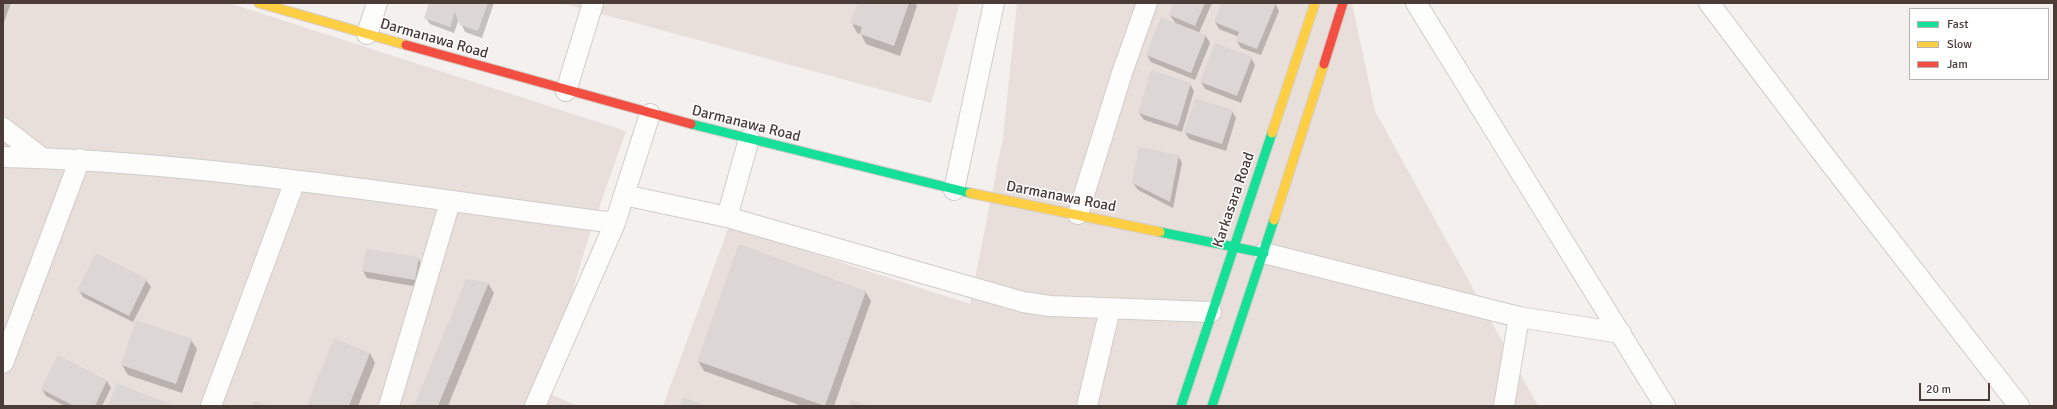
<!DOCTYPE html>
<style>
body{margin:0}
#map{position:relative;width:2057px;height:409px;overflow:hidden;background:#f4f0ee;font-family:Signika,sans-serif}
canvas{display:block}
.frame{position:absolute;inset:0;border:4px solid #4c3c38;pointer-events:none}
.legend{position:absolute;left:1909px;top:8px;width:140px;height:72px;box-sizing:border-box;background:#fff;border:1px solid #b7b1af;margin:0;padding:5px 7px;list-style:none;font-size:12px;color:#4c3c38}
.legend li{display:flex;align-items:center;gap:8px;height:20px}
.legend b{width:20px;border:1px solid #b7b1af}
.scale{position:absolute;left:1919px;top:383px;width:71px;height:18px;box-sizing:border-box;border:2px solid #4c3c38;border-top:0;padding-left:5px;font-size:12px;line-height:14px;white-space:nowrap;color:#4c3c38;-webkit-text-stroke:3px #fff;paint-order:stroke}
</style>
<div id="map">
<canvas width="2057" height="409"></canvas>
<div class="frame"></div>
<ul class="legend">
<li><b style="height:5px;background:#16e098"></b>Fast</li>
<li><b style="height:5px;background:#ffcf43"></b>Slow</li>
<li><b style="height:5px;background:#f24e42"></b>Jam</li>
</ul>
<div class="scale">20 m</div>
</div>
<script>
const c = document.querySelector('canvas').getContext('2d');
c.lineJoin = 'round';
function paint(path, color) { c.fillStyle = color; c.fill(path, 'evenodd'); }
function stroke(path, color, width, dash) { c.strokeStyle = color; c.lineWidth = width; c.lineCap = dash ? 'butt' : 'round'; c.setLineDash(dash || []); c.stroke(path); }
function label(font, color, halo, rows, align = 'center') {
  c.font = font + ' Signika,sans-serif'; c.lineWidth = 3; c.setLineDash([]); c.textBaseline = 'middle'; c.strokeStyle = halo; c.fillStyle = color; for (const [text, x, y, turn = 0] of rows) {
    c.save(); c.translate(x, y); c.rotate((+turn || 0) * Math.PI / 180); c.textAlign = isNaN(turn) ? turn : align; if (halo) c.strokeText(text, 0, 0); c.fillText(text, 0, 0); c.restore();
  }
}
paint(new Path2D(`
 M 3,3 L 229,3 L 626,131 L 588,239 L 543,391 L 578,406 L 3,406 Z
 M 561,3 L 960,3 L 931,103 Z
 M 1017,3 L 1352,3 L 1375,111 L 1538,406 L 663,406 L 729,226 L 970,304 L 1003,137 Z`), '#e8dfdb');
paint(new Path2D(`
 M 3,3 L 11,3 L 3,25 Z
 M 431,3 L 494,3 L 482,38 L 465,32 L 459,19 L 454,33 L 430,24 L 425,17 Z
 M 859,3 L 915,3 L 917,6 L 900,56 L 866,44 L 861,34 L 857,33 L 852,23 Z
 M 1176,3 L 1212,3 L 1199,33 L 1206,36 L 1210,43 L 1195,80 L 1151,62 L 1147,55 L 1176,24 L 1170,15 Z
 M 1222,3 L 1275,3 L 1279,11 L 1261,55 L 1241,48 L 1237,41 L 1239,37 L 1219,29 L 1215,22 Z
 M 1251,58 L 1255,65 L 1241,103 L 1205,89 L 1201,82 Z
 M 1190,84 L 1194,91 L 1182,132 L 1144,120 L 1139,113 Z
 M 1232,111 L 1236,118 L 1226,151 L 1189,139 L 1185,132 Z
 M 1178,155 L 1182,163 L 1173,208 L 1138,190 L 1133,183 Z
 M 418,258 L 422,265 L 419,287 L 367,278 L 363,271 Z
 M 146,280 L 151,287 L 133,322 L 83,297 L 79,290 Z
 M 488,283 L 494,293 L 448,406 L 415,406 Z
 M 865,291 L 871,301 L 834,406 L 802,406 L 704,371 L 698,361 Z
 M 191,340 L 197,349 L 182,393 L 128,375 L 122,365 Z
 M 370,353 L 375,363 L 358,406 L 311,406 L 309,403 Z
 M 58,357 L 107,381 L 111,388 L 102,406 L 65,406 L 46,396 L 42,389 Z`), '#0003');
paint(new Path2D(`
 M 429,3 L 488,3 L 478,31 L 460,25 L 455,12 L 450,27 L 424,18 Z
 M 858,3 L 909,3 L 894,46 L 860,34 L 862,27 L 850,23 Z
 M 1174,3 L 1205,3 L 1195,26 L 1169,15 Z
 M 1221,3 L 1276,3 L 1257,49 L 1236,41 L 1239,32 L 1214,22 Z
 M 1161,17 L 1206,35 L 1191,73 L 1146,55 Z
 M 1215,43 L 1252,57 L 1237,96 L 1200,82 Z
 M 1151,70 L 1191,83 L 1178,126 L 1138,113 Z
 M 1195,98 L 1233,110 L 1222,144 L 1184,132 Z
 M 1139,147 L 1179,155 L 1170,202 L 1132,183 Z
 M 739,244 L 866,291 L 825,406 L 697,361 Z
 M 366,249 L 419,257 L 415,280 L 362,271 Z
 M 96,253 L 147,279 L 129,316 L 77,290 Z
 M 466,279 L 489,282 L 438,406 L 414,406 Z
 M 136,320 L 192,339 L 176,384 L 121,365 Z
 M 334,338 L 370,353 L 349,406 L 314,406 L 308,403 Z
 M 58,355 L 107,380 L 95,406 L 74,406 L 41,389 Z
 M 117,383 L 174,406 L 108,406 Z
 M 683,397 L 706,406 L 680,406 Z
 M 851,400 L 870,406 L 849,406 Z
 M 254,401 L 270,406 L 253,406 Z`), '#dcd7d4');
const street = new Path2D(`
 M 1416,3 L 1665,406
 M 1709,3 L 1827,159 L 2019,406
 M 367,34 L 377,3
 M 566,91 L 593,3
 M 3,128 L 42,158
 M 3,157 C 208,162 412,197 615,223
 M 954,190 L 994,3
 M 624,195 L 727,217 L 1023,302 L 1050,306 L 1211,312
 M 1078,214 L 1122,73 L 1147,3
 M 727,217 L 749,139
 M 1264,253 L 1519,317 L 1621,333
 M 3,363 L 80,159
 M 211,406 L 295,181
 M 389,406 L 450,202
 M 535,406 L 615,223 L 650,114
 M 1087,406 L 1110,309
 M 1504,406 L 1519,317`);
const fast = new Path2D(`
 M 691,124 L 970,193
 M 1160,232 L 1264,253
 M 1181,406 L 1272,133
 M 1212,406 L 1274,220`);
const slow = new Path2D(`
 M 259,3 L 406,45
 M 1272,133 L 1315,3
 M 970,193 L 1160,232
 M 1274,220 L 1324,64`);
const jam = new Path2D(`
 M 406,45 L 691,124
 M 1324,64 L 1343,3`);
stroke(street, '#d1ccca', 22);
stroke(fast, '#d6ccc7', 11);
stroke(slow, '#d6ccc7', 11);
stroke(jam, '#d6ccc7', 11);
stroke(street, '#fdfdfc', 20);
stroke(fast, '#16e098', 9);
stroke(slow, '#ffcf43', 9);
stroke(jam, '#f24e42', 9);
label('15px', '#4c3c38', '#fff', [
 ["Darmanawa Road",434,39,16],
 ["Darmanawa Road",746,124,14],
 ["Darmanawa Road",1061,197,11],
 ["Karkasara Road",1234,200,-71]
]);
</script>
